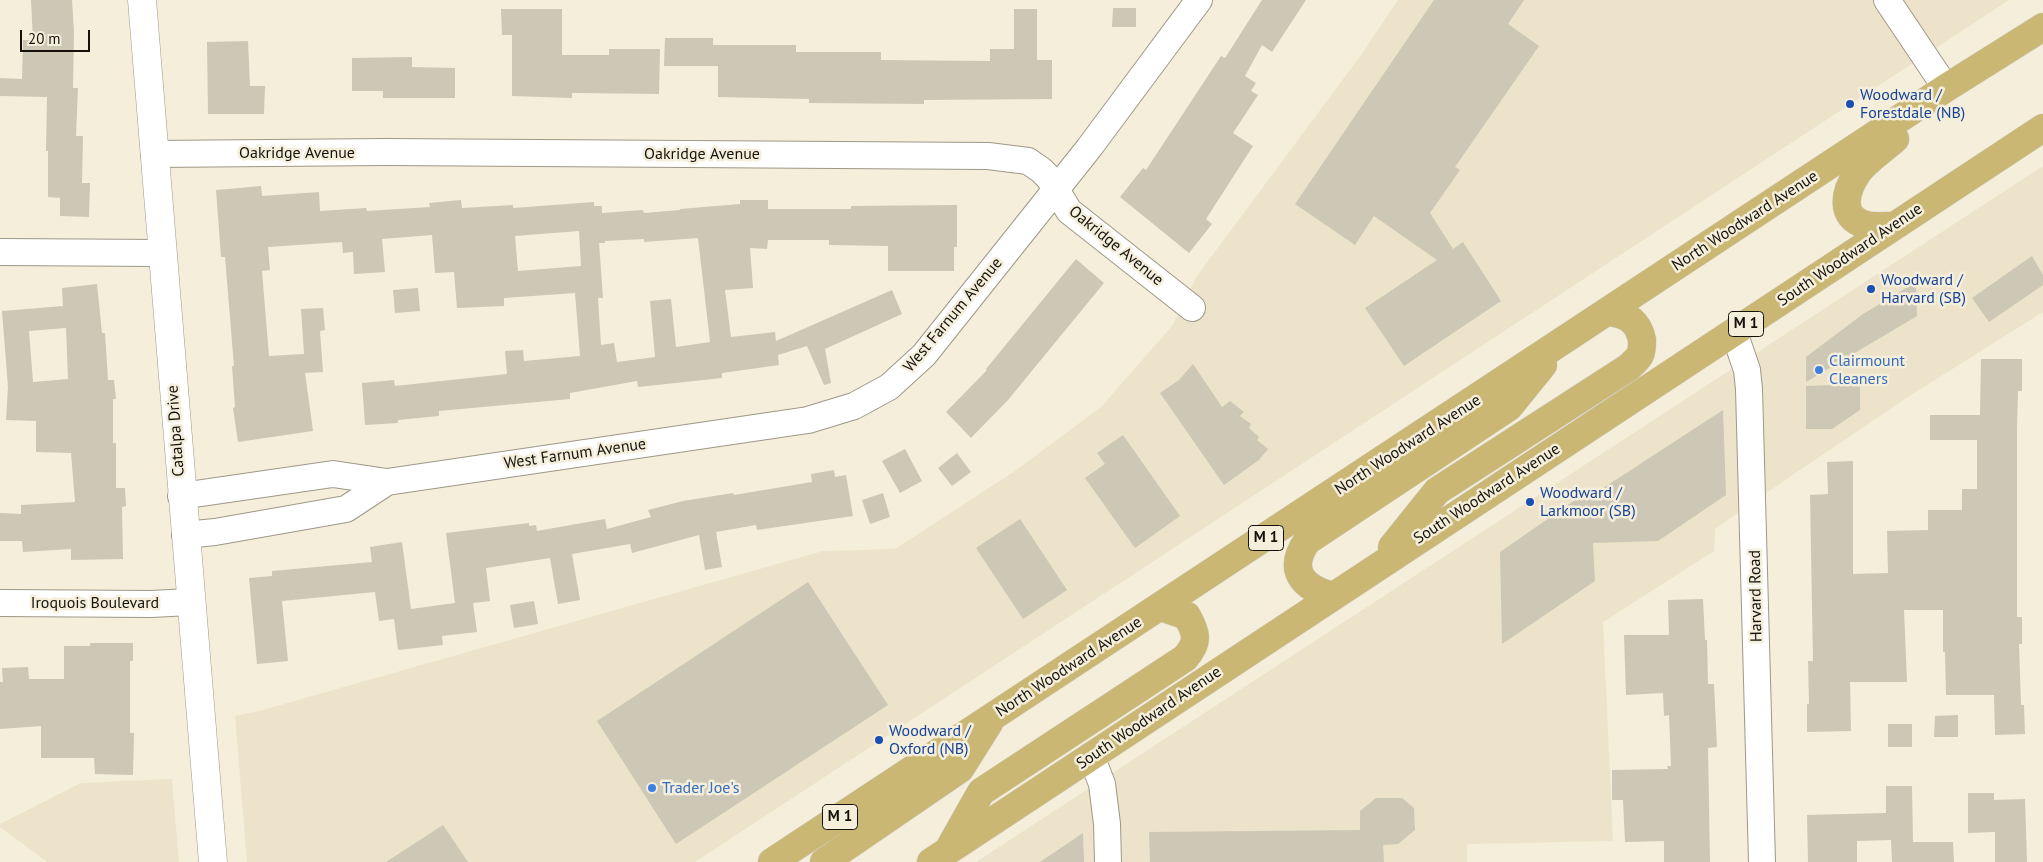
<!DOCTYPE html>
<style>
body{margin:0}
#map{position:relative;width:2043px;height:862px;overflow:hidden;background:#f4eedb;font-family:"PT Sans",sans-serif}
canvas{display:block}
.scale{position:absolute;left:20px;top:30px;width:70px;height:22px;box-sizing:border-box;border:2px solid #15120c;border-top:0;padding-left:6px;font-size:15px;line-height:18px;white-space:nowrap;color:#15120c;-webkit-text-stroke:4px #f4eedb;paint-order:stroke}
</style>
<div id="map">
<canvas width="2043" height="862"></canvas>
<div class="scale">20 m</div>
</div>
<script>
const c = document.querySelector('canvas').getContext('2d');
c.lineJoin = 'round';
function paint(path, color) { c.fillStyle = color; c.fill(path, 'evenodd'); }
function stroke(path, color, width, dash) { c.strokeStyle = color; c.lineWidth = width; c.lineCap = dash ? 'butt' : 'round'; c.setLineDash(dash || []); c.stroke(path); }
function label(font, color, halo, rows, align = 'center') {
  c.font = font + ' "PT Sans",sans-serif'; c.lineWidth = 5; c.setLineDash([]); c.textBaseline = 'middle'; c.strokeStyle = halo; c.fillStyle = color; for (const [text, x, y, turn = 0] of rows) {
    c.save(); c.translate(x, y); c.rotate((+turn || 0) * Math.PI / 180); c.textAlign = isNaN(turn) ? turn : align; if (halo) c.strokeText(text, 0, 0); c.fillText(text, 0, 0); c.restore();
  }
}
paint(new Path2D(`
 M 1398,0 L 2009,0 L 695,862 L 247,862 L 235,716 L 263,710 L 823,551 L 895,549 L 1015,471 L 1101,407 L 1173,325 L 1197,276 L 1361,55 Z
 M 2043,166 L 2043,312 L 1911,395 L 1769,491 L 1715,529 L 1714,551 L 1603,622 L 1613,841 L 1467,844 L 1467,862 L 976,862 Z
 M 172,779 L 179,862 L 47,862 L 0,827 L 0,824 L 81,783 Z`), '#ece3ca');
paint(new Path2D(`
 M 31,0 L 72,0 L 74,32 L 73,88 L 78,88 L 76,136 L 83,136 L 82,183 L 90,183 L 89,217 L 60,216 L 60,198 L 48,197 L 48,151 L 46,151 L 47,97 L 0,96 L 0,78 L 22,79 L 23,40 L 33,40 Z
 M 1262,0 L 1306,0 L 1272,52 L 1262,45 L 1245,76 L 1256,83 L 1251,91 L 1258,95 L 1233,133 L 1253,146 L 1206,219 L 1212,224 L 1189,253 L 1120,197 L 1143,168 L 1146,170 L 1221,56 L 1225,58 Z
 M 1434,0 L 1524,0 L 1508,24 L 1539,46 L 1455,167 L 1460,170 L 1430,213 L 1453,249 L 1463,242 L 1501,301 L 1404,366 L 1365,308 L 1437,260 L 1374,216 L 1355,245 L 1295,204 Z
 M 1113,8 L 1136,8 L 1136,27 L 1112,27 Z
 M 501,9 L 562,9 L 562,55 L 609,55 L 609,49 L 660,49 L 659,94 L 579,93 L 572,93 L 572,98 L 512,96 L 512,35 L 502,35 Z
 M 1014,9 L 1037,9 L 1037,60 L 1052,60 L 1052,99 L 924,100 L 924,104 L 809,103 L 809,99 L 718,97 L 718,66 L 664,66 L 665,38 L 713,38 L 713,45 L 796,45 L 796,52 L 881,52 L 881,60 L 990,61 L 990,49 L 1014,49 Z
 M 248,41 L 250,86 L 265,86 L 264,114 L 208,114 L 207,42 Z
 M 412,57 L 412,67 L 455,68 L 455,98 L 383,98 L 383,91 L 352,91 L 352,58 Z
 M 261,186 L 262,196 L 319,192 L 320,211 L 366,208 L 367,211 L 430,207 L 429,203 L 461,200 L 462,208 L 513,205 L 513,208 L 594,202 L 594,206 L 602,206 L 602,213 L 643,210 L 644,213 L 680,210 L 680,209 L 740,204 L 740,200 L 768,200 L 768,209 L 851,209 L 851,206 L 957,205 L 957,247 L 954,247 L 954,271 L 888,271 L 888,246 L 829,245 L 829,240 L 768,240 L 767,249 L 750,248 L 753,288 L 725,290 L 731,337 L 775,332 L 776,341 L 892,290 L 902,314 L 825,349 L 831,383 L 824,385 L 807,346 L 778,355 L 779,365 L 722,373 L 722,378 L 638,387 L 637,381 L 570,393 L 570,399 L 439,411 L 439,416 L 398,420 L 398,423 L 365,425 L 362,383 L 394,380 L 395,386 L 507,374 L 505,351 L 523,350 L 524,361 L 580,356 L 575,293 L 504,298 L 504,306 L 457,308 L 454,272 L 435,273 L 432,235 L 382,239 L 385,272 L 354,274 L 353,252 L 343,253 L 342,242 L 268,247 L 270,270 L 262,271 L 269,356 L 304,354 L 301,309 L 323,308 L 325,330 L 320,331 L 323,372 L 305,373 L 313,431 L 238,442 L 233,408 L 235,407 L 232,366 L 234,366 L 225,257 L 221,257 L 216,190 ZM 579,231 L 581,266 L 518,271 L 515,236 ZM 698,238 L 710,342 L 676,347 L 671,299 L 650,301 L 655,357 L 617,362 L 614,343 L 601,345 L 598,298 L 603,298 L 599,243 L 605,243 L 605,241 L 644,239 L 644,242 Z
 M 2032,256 L 2043,275 L 2043,285 L 1989,322 L 1972,298 Z
 M 1076,259 L 1104,283 L 1008,400 L 971,438 L 946,412 L 987,370 L 986,369 Z
 M 1916,282 L 1917,316 L 1806,382 L 1806,357 L 1863,314 Z
 M 97,284 L 102,333 L 105,333 L 108,380 L 114,380 L 116,399 L 113,399 L 113,443 L 116,443 L 116,488 L 125,488 L 126,506 L 122,507 L 123,559 L 71,560 L 71,549 L 23,552 L 22,541 L 0,541 L 0,513 L 21,514 L 21,505 L 75,502 L 71,453 L 36,452 L 36,421 L 6,420 L 8,387 L 2,311 L 63,306 L 62,288 ZM 66,328 L 68,379 L 33,382 L 29,331 Z
 M 418,288 L 420,311 L 395,313 L 393,290 Z
 M 1981,359 L 2022,359 L 2022,391 L 2018,391 L 2017,430 L 2017,617 L 2022,617 L 2022,644 L 2019,644 L 2021,705 L 2024,705 L 2025,734 L 1995,735 L 1994,695 L 1946,695 L 1945,652 L 1943,652 L 1943,610 L 1904,610 L 1907,682 L 1850,682 L 1851,731 L 1807,732 L 1807,704 L 1809,704 L 1808,661 L 1813,661 L 1810,495 L 1828,494 L 1827,462 L 1853,461 L 1853,574 L 1888,573 L 1887,531 L 1928,530 L 1928,510 L 1962,510 L 1962,489 L 1977,489 L 1977,440 L 1930,440 L 1930,415 L 1980,415 Z
 M 1193,364 L 1222,407 L 1230,401 L 1244,412 L 1240,416 L 1251,424 L 1249,428 L 1259,437 L 1257,440 L 1268,449 L 1259,460 L 1224,485 L 1160,393 L 1179,380 Z
 M 1860,384 L 1860,410 L 1832,429 L 1806,429 L 1806,386 Z
 M 1723,410 L 1726,495 L 1658,541 L 1593,543 L 1595,581 L 1502,644 L 1500,552 L 1591,489 L 1591,496 Z
 M 1123,435 L 1180,516 L 1135,548 L 1085,478 L 1105,464 L 1097,453 Z
 M 905,449 L 922,481 L 900,493 L 882,461 Z
 M 957,453 L 971,472 L 952,486 L 938,468 Z
 M 834,470 L 835,477 L 846,475 L 853,516 L 757,530 L 756,525 L 716,532 L 722,567 L 705,570 L 699,535 L 632,553 L 630,544 L 572,554 L 580,600 L 558,604 L 550,558 L 486,568 L 490,601 L 473,603 L 477,632 L 442,636 L 443,645 L 398,650 L 394,619 L 379,621 L 375,592 L 282,601 L 288,661 L 257,664 L 249,578 L 272,576 L 272,571 L 372,562 L 370,547 L 402,542 L 411,609 L 455,603 L 446,533 L 529,523 L 529,526 L 536,525 L 537,531 L 605,519 L 607,529 L 651,517 L 648,510 L 683,501 L 733,493 L 734,495 L 812,482 L 811,474 Z
 M 883,493 L 890,517 L 870,524 L 862,500 Z
 M 1020,519 L 1067,590 L 1023,619 L 976,548 Z
 M 808,582 L 888,705 L 676,844 L 597,721 Z
 M 1703,599 L 1705,640 L 1707,640 L 1708,684 L 1714,684 L 1717,747 L 1708,748 L 1710,862 L 1664,862 L 1664,841 L 1625,842 L 1623,800 L 1612,800 L 1612,770 L 1668,769 L 1667,766 L 1671,766 L 1669,715 L 1664,716 L 1663,693 L 1626,695 L 1624,635 L 1669,635 L 1668,600 Z
 M 534,601 L 538,624 L 514,628 L 510,605 Z
 M 90,643 L 133,643 L 133,661 L 130,661 L 130,733 L 134,733 L 133,775 L 95,774 L 94,758 L 41,758 L 41,726 L 0,729 L 0,682 L 3,682 L 2,668 L 28,667 L 29,679 L 64,679 L 64,646 L 90,646 Z
 M 1958,715 L 1958,737 L 1934,737 L 1935,716 Z
 M 1888,724 L 1912,724 L 1912,747 L 1888,747 Z
 M 1886,786 L 1912,786 L 1913,842 L 1953,842 L 1954,862 L 1892,862 L 1891,840 L 1857,841 L 1857,862 L 1808,862 L 1807,815 L 1886,813 Z
 M 1968,793 L 1994,793 L 1994,800 L 2025,799 L 2027,862 L 1995,862 L 1995,832 L 1968,833 Z
 M 1376,798 L 1402,798 L 1414,808 L 1415,830 L 1398,844 L 1383,845 L 1384,862 L 1150,862 L 1149,832 L 1360,830 L 1360,811 Z
 M 443,825 L 468,862 L 386,862 Z
 M 1083,833 L 1084,862 L 1040,862 Z`), '#cdc7b5');
const street = new Path2D(`
 M 1887,0 L 1946,88
 M 154,154 L 386,152 L 988,156 L 1028,161 L 1041,170 L 1049,178 L 1069,211 L 1192,308
 M 0,252 L 162,253
 M 1734,332 L 1747,370 L 1749,389 L 1762,862
 M 181,496 L 333,474 L 387,482 L 808,420 L 854,406 L 889,387 L 924,355 L 1089,148 L 1199,0
 M 185,535 L 215,532 L 346,509 L 387,482
 M 0,603 L 151,604 L 190,602
 M 1091,756 L 1102,784 L 1107,824 L 1108,862`);
const secondary = new Path2D(`
 M 142,0 L 213,862`);
const primary = new Path2D(`
 M 1893,226 C 1885,226 1875,227 1866,225 C 1838,217 1845,191 1858,172 C 1867,160 1884,149 1895,139
 M 1392,547 L 1437,491 L 1629,367 C 1632,364 1637,360 1640,355 C 1642,351 1642,344 1642,340 C 1638,321 1627,314 1609,312
 M 1334,596 C 1302,588 1287,570 1307,541 L 1509,407 L 1543,365
 M 950,847 L 981,792 L 1185,658 C 1199,642 1197,634 1187,616 L 1161,607
 M 772,862 L 1946,88 L 2043,27
 M 824,862 L 960,769 L 989,723
 M 931,862 L 2043,128`);
stroke(street, '#9e9887', 28);
stroke(secondary, '#9e9887', 29);
stroke(primary, '#d5d4d3', 29);
stroke(street, '#fff', 26);
stroke(secondary, '#fff', 28);
stroke(primary, '#cab773', 28);
for (const [x, y, r, color] of [
 [1850,104,5,"#1a4fb4"],
 [1871,289,5,"#1a4fb4"],
 [1819,370,5,"#3f7fe0"],
 [1530,502,5,"#1a4fb4"],
 [879,740,5,"#1a4fb4"],
 [652,788,5,"#3f7fe0"]
]) { const dot = new Path2D(); dot.arc(x, y, r, 0, 2 * Math.PI); c.fillStyle = color; c.fill(dot); stroke(dot, '#f4eedb', 2); }
for (const [x, y, w] of [
 [1746,324,35],
 [1266,538,35],
 [840,817,35]
]) { const box = new Path2D(); box.roundRect(x - w / 2, y - 12.5, w, 25, 4); c.fillStyle = '#f4eedb'; c.fill(box); stroke(box, '#15120c', 1); }
label('bold 15px', '#15120c', null, [
 ["M 1",1746,324],
 ["M 1",1266,538],
 ["M 1",840,817]
]);
label('16px', '#164399', '#f4eedb', [
 ["Woodward /",1860,95],
 ["Forestdale (NB)",1860,113],
 ["Woodward /",1881,280],
 ["Harvard (SB)",1881,298],
 ["Woodward /",1540,493],
 ["Larkmoor (SB)",1540,511],
 ["Woodward /",889,731],
 ["Oxford (NB)",889,749]
], 'left');
label('16px', '#15120c', '#f4eedb', [
 ["Oakridge Avenue",297,153],
 ["Oakridge Avenue",702,154],
 ["North Woodward Avenue",1745,221,-33],
 ["Oakridge Avenue",1116,246,39],
 ["South Woodward Avenue",1850,255,-34],
 ["West Farnum Avenue",953,315,-50],
 ["Catalpa Drive",176,431,-94],
 ["North Woodward Avenue",1408,445,-33],
 ["West Farnum Avenue",575,454,-8],
 ["South Woodward Avenue",1487,494,-33],
 ["Harvard Road",1756,596,-91],
 ["Iroquois Boulevard",95,603],
 ["North Woodward Avenue",1069,667,-33],
 ["South Woodward Avenue",1149,718,-34]
]);
label('16px', '#366cbe', '#f4eedb', [
 ["Clairmount",1829,361],
 ["Cleaners",1829,379],
 ["Trader Joe's",662,788]
], 'left');
</script>
